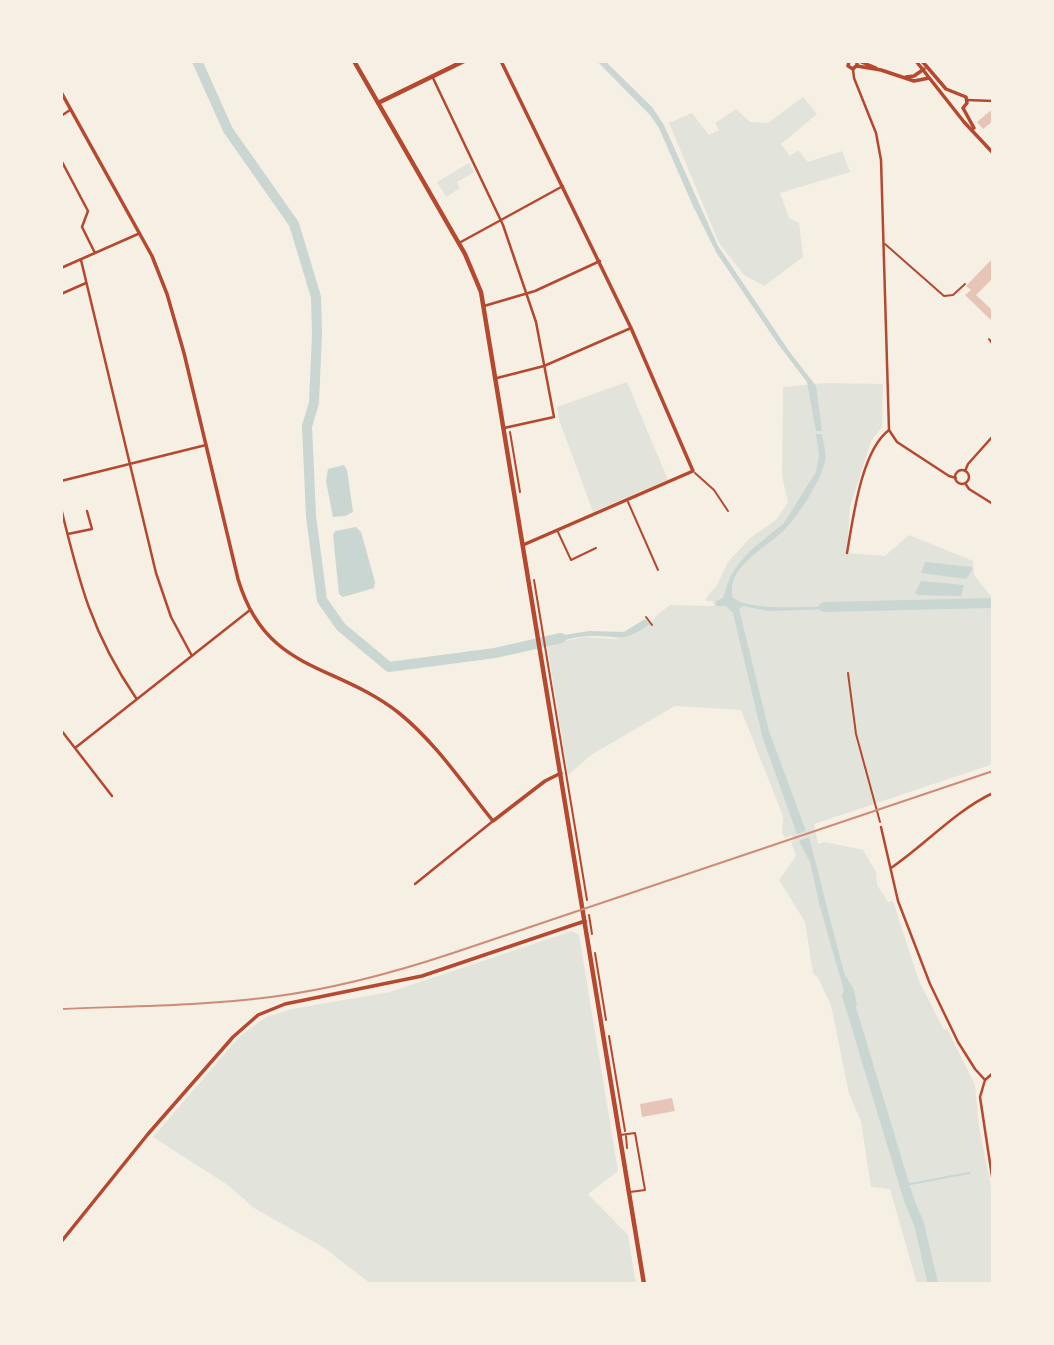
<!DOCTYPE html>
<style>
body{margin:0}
#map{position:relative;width:1054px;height:1345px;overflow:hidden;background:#f6efe4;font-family:"Work Sans",sans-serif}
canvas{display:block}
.frame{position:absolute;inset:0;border:63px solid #f6efe4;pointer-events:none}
</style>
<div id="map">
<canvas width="1054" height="1345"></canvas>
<div class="frame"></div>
</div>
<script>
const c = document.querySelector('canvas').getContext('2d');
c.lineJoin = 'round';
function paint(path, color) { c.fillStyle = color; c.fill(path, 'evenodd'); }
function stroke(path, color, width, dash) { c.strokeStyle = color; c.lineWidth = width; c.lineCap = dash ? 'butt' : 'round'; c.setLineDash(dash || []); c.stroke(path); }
paint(new Path2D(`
 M 803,97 L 817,114 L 781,144 L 790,156 L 798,150 L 808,162 L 842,151 L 850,172 L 780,193 L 789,218 L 799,223 L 803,257 L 764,286 L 744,275 L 719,243 L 669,123 L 692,113 L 709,135 L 719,130 L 715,123 L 736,109 L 750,122 L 768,123 Z
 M 469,163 L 474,172 L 457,182 L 460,188 L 446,197 L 437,182 Z
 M 627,382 L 668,480 L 593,512 L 559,420 L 557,407 Z
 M 826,383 L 883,384 L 882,427 L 871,441 L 850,507 L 847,553 L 885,556 L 909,535 L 973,561 L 974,575 L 993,599 L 993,764 L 814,824 L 818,844 L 825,842 L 863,850 L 876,872 L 877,885 L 888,902 L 893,901 L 919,981 L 944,1030 L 947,1029 L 975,1085 L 979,1127 L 993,1196 L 993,1284 L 917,1284 L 890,1189 L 871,1187 L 861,1121 L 849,1094 L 831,1005 L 818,978 L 813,973 L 805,922 L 779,880 L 796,856 L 791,842 L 794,840 L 792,835 L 785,838 L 782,833 L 783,816 L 741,710 L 675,706 L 591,755 L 568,775 L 547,644 L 585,637 L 615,639 L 650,624 L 657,615 L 670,605 L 714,606 L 713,601 L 706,601 L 706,598 L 717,585 L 728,562 L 750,538 L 776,520 L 788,502 L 782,476 L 783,387 Z
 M 572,931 L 579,935 L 618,1171 L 588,1194 L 628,1235 L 636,1284 L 371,1284 L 323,1247 L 254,1208 L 228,1185 L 153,1137 L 239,1037 L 266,1017 L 292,1009 L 390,992 Z`), '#e2e4dc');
paint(new Path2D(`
 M 597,61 L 605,61 L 652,107 L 664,125 L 718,246 L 789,351 L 816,386 L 822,431 L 816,431 L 807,382 L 778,344 L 716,252 L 693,206 L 659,128 L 650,115 Z
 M 816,434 L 822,434 C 823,442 827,453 825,461 C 822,479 799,514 787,527 C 770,547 725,565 733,598 C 753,612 810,606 836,606 L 836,609 L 768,611 L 743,606 L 739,609 L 769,731 L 806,831 L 797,834 L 763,739 L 733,613 L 726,606 L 716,606 L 716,601 L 723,598 L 730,577 L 740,562 L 751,550 L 784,523 L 816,472 L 819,456 Z
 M 344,465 L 347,470 L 353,512 L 345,516 L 333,517 L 326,481 L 328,469 Z
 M 356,527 L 361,532 L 375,582 L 374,588 L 343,597 L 339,594 L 333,535 L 335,531 Z
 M 925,562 L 972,567 L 972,570 L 966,579 L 921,573 Z
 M 921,581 L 964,585 L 961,596 L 918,595 L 915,593 Z
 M 645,619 L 650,624 C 623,643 621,636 592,636 C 577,636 562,641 547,644 L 546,638 L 589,631 L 624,632 Z
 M 809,837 L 844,973 L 854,990 L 857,1006 L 849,1008 L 820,907 L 810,862 L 799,841 Z`), '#c9d6d2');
stroke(new Path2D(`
 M 905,1185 L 969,1173`), '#c9d6d2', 2);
stroke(new Path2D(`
 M 197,61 L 228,130 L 294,224 L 316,297 L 317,334 L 314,403 L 307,426 L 311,516 L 322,600 L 341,627 L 389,667 L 495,653 L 561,638
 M 824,607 L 993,603
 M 847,995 L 909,1200 L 919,1224 L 933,1284`), '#c9d6d2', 10);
paint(new Path2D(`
 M 990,111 L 993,114 L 993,121 L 983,129 L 977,122 Z
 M 993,258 L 993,278 L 976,295 L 993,311 L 993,322 L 965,295 L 971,290 L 966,286 Z
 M 672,1098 L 675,1111 L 642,1117 L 640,1104 Z`), '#e6c5b7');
stroke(new Path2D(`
 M 510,432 L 520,492
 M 534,580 L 587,900
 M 646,617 L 652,625
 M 848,673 L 856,734 L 880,822
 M 589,915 L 592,934
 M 595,953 L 606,1020
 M 609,1036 L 625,1131
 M 626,1136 L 627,1148`), '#b5482f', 2);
stroke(new Path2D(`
 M 885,244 L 944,296 L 953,295 L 965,284
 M 989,339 L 993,345
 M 695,473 L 714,490 L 728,511
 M 628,502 L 658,570
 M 558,532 L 571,560 L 596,548
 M 620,1135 L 635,1133 L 645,1190 L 630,1192`), '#b5482f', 2);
stroke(new Path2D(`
 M 853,69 L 854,78 L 876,133 L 881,160 L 889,430 L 897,442 L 949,476 L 956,478
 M 432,76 L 503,225 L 536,322 L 554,417 L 504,428
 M 967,100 L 993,101
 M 61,116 L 70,110
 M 61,160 L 88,211 L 82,227 L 95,253
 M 459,243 L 563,186
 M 81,260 L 156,573 L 171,617 L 192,656
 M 61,268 L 138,234
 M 61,294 L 86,283
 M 484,306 L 535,291 L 600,261
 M 497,378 L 544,366 L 631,328
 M955 477a7 7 0 1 1 14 0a7 7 0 1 1-14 0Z
 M 965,471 L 968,464 L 993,436
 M 61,481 L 206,445
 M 965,483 L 969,489 L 993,504
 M 61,508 C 79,582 92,634 136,698
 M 68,534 L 92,529 L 87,511
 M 847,553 C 853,519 861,451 889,430
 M 61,730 L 112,796
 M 75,748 L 250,610
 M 881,827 L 898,901 L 930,984 L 958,1042 L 975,1069 L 985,1080
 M 891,868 C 926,844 955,811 993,793
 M 415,884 L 493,821
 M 993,1073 L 985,1080 L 980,1097 L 993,1183`), '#b5482f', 2.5);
stroke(new Path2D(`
 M 501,61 L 631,328 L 693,471 L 523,545
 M 849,61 L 848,66 L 853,69 L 857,65 L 857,61
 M 859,61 L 876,68
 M 916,61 L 964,122 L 993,153
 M 922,61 L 946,89 L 966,97 L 967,103 L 963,108
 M 857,66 L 881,70 L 914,81 L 929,78
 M 906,77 L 914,76 L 924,69
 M 61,92 L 152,256 L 167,294 L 184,353 L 238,579 C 266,673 334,662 399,713 C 436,743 463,784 493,821 L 545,781 L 561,773
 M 963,108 L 974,128
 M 61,1242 L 148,1134 L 233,1037 L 258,1015 L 285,1004 L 422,976 L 585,921`), '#b5482f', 3.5);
stroke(new Path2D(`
 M 354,61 L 465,254 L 481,292 L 644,1284
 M 378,103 L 464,61`), '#b5482f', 4.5);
stroke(new Path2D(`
 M 61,1009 C 131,1006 201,1006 271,997 C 333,989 393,973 453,953 L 993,771`), '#cf8b77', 2);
</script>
